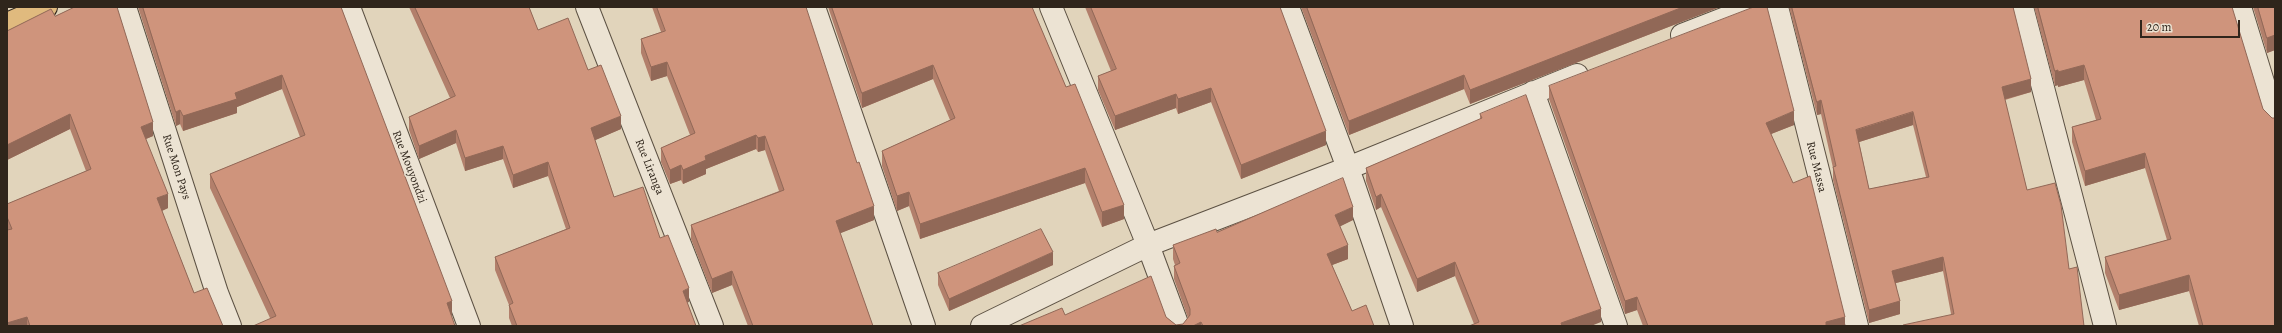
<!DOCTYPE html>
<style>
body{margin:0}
#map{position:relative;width:2282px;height:333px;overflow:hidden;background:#e1d4bb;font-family:Alegreya,serif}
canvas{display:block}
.frame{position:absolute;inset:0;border:8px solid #2f251b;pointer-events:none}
.scale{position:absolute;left:2140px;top:20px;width:100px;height:18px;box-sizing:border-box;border:2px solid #2f251b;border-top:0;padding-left:5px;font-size:12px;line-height:14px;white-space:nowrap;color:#2f251b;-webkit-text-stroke:3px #ece3d3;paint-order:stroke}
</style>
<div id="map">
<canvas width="2282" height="333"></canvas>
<div class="frame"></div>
<div class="scale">20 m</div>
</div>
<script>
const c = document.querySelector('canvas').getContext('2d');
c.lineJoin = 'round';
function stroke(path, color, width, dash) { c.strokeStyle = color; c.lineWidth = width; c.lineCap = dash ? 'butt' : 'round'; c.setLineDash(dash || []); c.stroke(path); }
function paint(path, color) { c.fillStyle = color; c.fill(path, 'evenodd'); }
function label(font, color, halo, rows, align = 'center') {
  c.font = font + ' Alegreya,serif'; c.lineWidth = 3; c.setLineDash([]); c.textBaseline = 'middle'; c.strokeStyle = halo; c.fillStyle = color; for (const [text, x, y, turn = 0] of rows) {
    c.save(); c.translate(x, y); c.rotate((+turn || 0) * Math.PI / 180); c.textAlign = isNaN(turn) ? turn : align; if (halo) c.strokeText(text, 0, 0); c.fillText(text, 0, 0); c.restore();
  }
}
const minor = new Path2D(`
 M 125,7 L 217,293 L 230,326
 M 349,7 L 469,326
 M 587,7 L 712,326
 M 814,7 L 924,326
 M 1051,7 L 1148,245 L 1178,326
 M 1288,7 L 1348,168 L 1402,326
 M 1777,7 L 1857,326
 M 2022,7 L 2105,326
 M 2240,7 L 2275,121
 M 1682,35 L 1754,7
 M 1533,92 L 1616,326
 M 982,326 L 1148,245 L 1348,168 L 1577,75`);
const major = new Path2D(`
 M 7,24 L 46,7`);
stroke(minor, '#5c5143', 24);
stroke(major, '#2f251b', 24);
stroke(minor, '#ece3d3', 22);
stroke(major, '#e0ba7e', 22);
paint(new Path2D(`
 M 138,7 L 341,7 L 452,315 L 270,318 L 210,188 L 210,174 L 300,137 L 282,89 L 237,107 L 237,113 L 183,131 L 180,124 L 176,126 Z
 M 409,7 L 529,7 L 538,30 L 588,70 L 621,129 L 595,140 L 614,197 L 660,238 L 689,302 L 687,302 L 696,326 L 512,326 L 509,318 L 509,305 L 495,270 L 495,257 L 566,229 L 548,176 L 513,188 L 503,159 L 465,171 L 456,143 L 419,159 L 409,130 L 409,117 L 450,98 Z
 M 652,7 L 805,7 L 874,220 L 840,233 L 873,326 L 748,326 L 732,285 L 712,293 L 691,239 L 691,225 L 779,191 L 765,150 L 758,152 L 756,149 L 706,169 L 706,174 L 683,184 L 681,180 L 670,184 L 661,162 L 661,148 L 690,135 L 667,76 L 651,81 L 641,53 L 641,39 L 661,32 Z
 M 828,7 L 1032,7 L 1066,87 L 1124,219 L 1102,227 L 1085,183 L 920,239 L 909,206 L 897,211 L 882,166 L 882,151 L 950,120 L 933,79 L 862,108 Z
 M 1085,7 L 1280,7 L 1326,145 L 1241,179 L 1211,102 L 1178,114 L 1176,108 L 1115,130 L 1098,90 L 1098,76 L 1111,71 Z
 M 1301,7 L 1720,7 L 1470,104 L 1464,89 L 1349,135 Z
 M 1789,7 L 2013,7 L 2031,92 L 2005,100 L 2027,190 L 2069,269 L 2084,326 L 1951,314 L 1943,271 L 1896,283 L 1900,314 L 1869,323 L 1833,180 L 1833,168 L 1821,114 L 1817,115 ZM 1913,125 L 1926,177 L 1869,189 L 1859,142 Z
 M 2034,7 L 2232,7 L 2275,326 L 2199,326 L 2189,291 L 2119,310 L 2105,273 L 2105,257 L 2167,240 L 2145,168 L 2085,186 L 2072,142 L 2072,127 L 2096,120 L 2084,80 L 2058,87 L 2058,85 L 2055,86 Z
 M 2253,7 L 2275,7 L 2275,50 L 2267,53 Z
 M 55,16 L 153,136 L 146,139 L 168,208 L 162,211 L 194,293 L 223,326 L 7,326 L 7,204 L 86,171 L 70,129 L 7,160 L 7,31 Z
 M 1549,86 L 1794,125 L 1771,134 L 1845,326 L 1643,326 L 1637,310 L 1625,314 L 1549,99 Z
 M 1480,114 L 1601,322 L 1474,324 L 1455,276 L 1417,292 L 1381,207 L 1376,210 L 1366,181 L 1366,168 L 1480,119 Z
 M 1353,220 L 1340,226 L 1348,259 L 1332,265 L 1352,311 L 1374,326 L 1019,326 L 1065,315 L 1166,317 L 1176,325 L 1183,324 L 1188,318 L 1174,279 L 1174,266 L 1175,265 L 1173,259 L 1173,245 L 1217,232 Z
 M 1053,265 L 949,311 L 938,285 L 938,273 Z`), '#b27f6b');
paint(new Path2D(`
 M 1683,7 L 1720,7 L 1470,104 L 1470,90 Z
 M 2275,35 L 2275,50 L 2267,53 L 2267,38 Z
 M 667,62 L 667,76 L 651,81 L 651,67 Z
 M 933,65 L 933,79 L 862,108 L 862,93 Z
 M 2084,65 L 2084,80 L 2058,87 L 2058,72 Z
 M 2058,70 L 2058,85 L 2055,86 L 2055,71 Z
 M 282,75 L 282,89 L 237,107 L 237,113 L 183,131 L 183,116 L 235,93 Z
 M 1464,75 L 1464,89 L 1349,135 L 1349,121 Z
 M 2031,79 L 2031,92 L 2002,100 L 2002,87 Z
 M 1211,88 L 1211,102 L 1178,114 L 1178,99 Z
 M 1176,94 L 1176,108 L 1115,130 L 1115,116 Z
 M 1821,100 L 1821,114 L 1817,115 L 1817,102 Z
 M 180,110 L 180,124 L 176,126 L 176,112 Z
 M 1794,111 L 1794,125 L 1766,136 L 1766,123 Z
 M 1913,112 L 1913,125 L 1856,143 L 1856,130 Z
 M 70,114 L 70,129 L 7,160 L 7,145 Z
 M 621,116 L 621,129 L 591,142 L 591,128 Z
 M 153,122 L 153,136 L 141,141 L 141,127 Z
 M 456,130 L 456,143 L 419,159 L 419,146 Z
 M 1326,131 L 1326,145 L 1241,179 L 1241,165 Z
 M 756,135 L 756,149 L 706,169 L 706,174 L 683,184 L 683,170 L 705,156 Z
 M 765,136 L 765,150 L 758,152 L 758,138 Z
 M 503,146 L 503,159 L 465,171 L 465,158 Z
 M 2145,153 L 2145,168 L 2085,186 L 2085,171 Z
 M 548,162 L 548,176 L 513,188 L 513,175 Z
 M 681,165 L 681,180 L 670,184 L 670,170 Z
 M 1085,168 L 1085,183 L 920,239 L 920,224 Z
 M 909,192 L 909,206 L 897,211 L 897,196 Z
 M 168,194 L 168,208 L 157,213 L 157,198 Z
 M 1381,194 L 1381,207 L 1376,210 L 1376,197 Z
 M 1124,205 L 1124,219 L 1102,227 L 1102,212 Z
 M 874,206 L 874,220 L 836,235 L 836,221 Z
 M 1353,207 L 1353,220 L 1335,229 L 1335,215 Z
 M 1348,245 L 1348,259 L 1327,267 L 1327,254 Z
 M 1053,252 L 1053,265 L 949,311 L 949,299 Z
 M 1943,257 L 1943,271 L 1892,284 L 1892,271 Z
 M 1455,262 L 1455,276 L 1417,292 L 1417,279 Z
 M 732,271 L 732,285 L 712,293 L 712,279 Z
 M 2189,275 L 2189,291 L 2119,310 L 2119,295 Z
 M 689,288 L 689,302 L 683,304 L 683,291 Z
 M 1637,297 L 1637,310 L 1625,314 L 1625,301 Z
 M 452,301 L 452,315 L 447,317 L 447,303 Z
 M 1900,301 L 1900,314 L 1869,323 L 1869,310 Z
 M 1601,309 L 1601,322 L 1591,326 L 1561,326 L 1561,323 Z
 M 27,317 L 27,326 L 7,326 L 7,323 Z
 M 1845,317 L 1845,326 L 1826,326 L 1826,322 Z
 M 1201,322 L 1201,326 L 1193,326 Z`), '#916857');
const building = new Path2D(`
 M 75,7 L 117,7 L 153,122 L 141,127 L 168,194 L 157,198 L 194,293 L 207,288 L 223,326 L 30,326 L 27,317 L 7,323 L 7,230 L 12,229 L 7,217 L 7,204 L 91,169 L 70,114 L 7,145 L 7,31 L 51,9 L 55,16 Z
 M 143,7 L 341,7 L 452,301 L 447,303 L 455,326 L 253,326 L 276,316 L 210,174 L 305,135 L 282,75 L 235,93 L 237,99 L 183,116 L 180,110 L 176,112 Z
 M 415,7 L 529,7 L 538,30 L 568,18 L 588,70 L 601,65 L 621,116 L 591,128 L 614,197 L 643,187 L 660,238 L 668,235 L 689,288 L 683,291 L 696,326 L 517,326 L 509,305 L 513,303 L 495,257 L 570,228 L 548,162 L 513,175 L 503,146 L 465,158 L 456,130 L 419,146 L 409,117 L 455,96 Z
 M 657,7 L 806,7 L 857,163 L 859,162 L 874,206 L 836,221 L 873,326 L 753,326 L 732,271 L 712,279 L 691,225 L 784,190 L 765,136 L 758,138 L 756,135 L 705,156 L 706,160 L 683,170 L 681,165 L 670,170 L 661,148 L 695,133 L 667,62 L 651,67 L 641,39 L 665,31 Z
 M 832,7 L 1032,7 L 1066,87 L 1075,84 L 1124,205 L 1102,212 L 1085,168 L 920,224 L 909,192 L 897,196 L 882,151 L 955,118 L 933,65 L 862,93 Z
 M 1091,7 L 1280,7 L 1326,131 L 1241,165 L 1211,88 L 1178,99 L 1176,94 L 1115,116 L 1098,76 L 1116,69 Z
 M 1307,7 L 1683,7 L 1470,90 L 1464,75 L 1349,121 Z
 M 1754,7 L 1767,7 L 1794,111 L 1766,123 L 1793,183 L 1810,176 L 1845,317 L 1826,322 L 1826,326 L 1648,326 L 1637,297 L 1625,301 L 1549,86 Z
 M 1792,7 L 2013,7 L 2031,79 L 2002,87 L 2027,190 L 2055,183 L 2061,205 L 2069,269 L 2077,267 L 2084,326 L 1903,326 L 1903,325 L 1954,314 L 1943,257 L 1892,271 L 1900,301 L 1869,310 L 1833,167 L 1836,166 L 1821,100 L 1817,102 ZM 1913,112 L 1929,177 L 1869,189 L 1856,130 Z
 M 2038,7 L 2232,7 L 2263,109 L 2272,118 L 2275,118 L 2275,326 L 2203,326 L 2189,275 L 2119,295 L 2105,257 L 2171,239 L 2145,153 L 2085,171 L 2072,127 L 2101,119 L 2084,65 L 2058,72 L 2058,70 L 2055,71 Z
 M 2258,7 L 2275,7 L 2275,35 L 2267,38 Z
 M 1526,95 L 1601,309 L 1561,323 L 1562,326 L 1469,326 L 1479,322 L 1455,262 L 1417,279 L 1381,194 L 1376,197 L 1366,168 L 1482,118 L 1480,114 Z
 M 1343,178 L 1353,207 L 1335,215 L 1348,245 L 1327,254 L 1352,311 L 1366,305 L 1374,326 L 1203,326 L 1201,322 L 1193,326 L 1019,326 L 1062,308 L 1065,315 L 1151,276 L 1166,317 L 1176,325 L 1183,324 L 1190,315 L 1190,309 L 1174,266 L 1180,263 L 1173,245 L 1216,229 L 1217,232 Z
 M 1041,229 L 1053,252 L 949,299 L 938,273 Z`);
paint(building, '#cf947c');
stroke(building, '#916857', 1);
label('12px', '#2f251b', '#ece3d3', [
 ["Rue Mon Pays",176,167,72],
 ["Rue Mouyondzi",409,167,69],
 ["Rue Liranga",649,167,68],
 ["Rue Massa",1816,167,76]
]);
</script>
